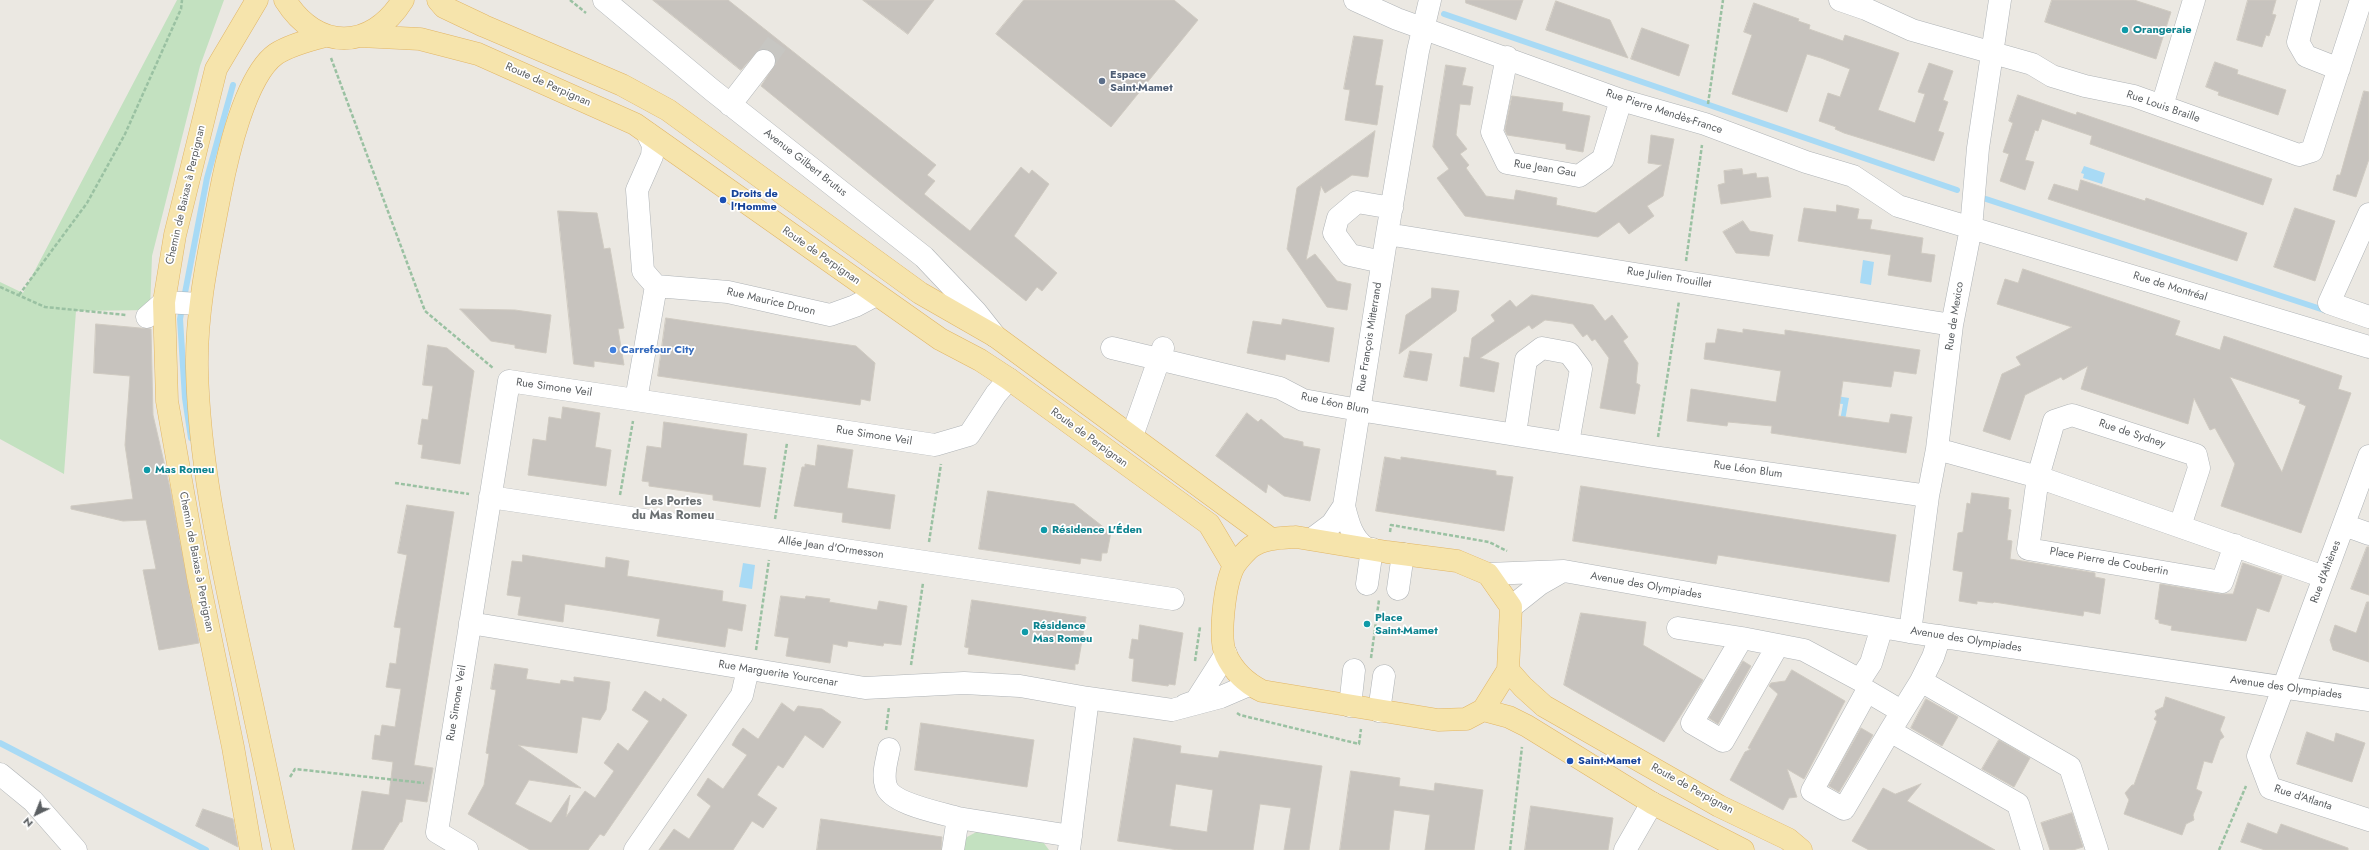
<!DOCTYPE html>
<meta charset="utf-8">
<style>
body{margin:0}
#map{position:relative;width:2369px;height:850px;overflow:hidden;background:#ebe8e2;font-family:Jost,sans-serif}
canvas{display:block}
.north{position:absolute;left:16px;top:794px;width:40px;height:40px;-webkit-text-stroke:3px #fff;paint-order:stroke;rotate:223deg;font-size:11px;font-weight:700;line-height:16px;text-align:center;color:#5a5e61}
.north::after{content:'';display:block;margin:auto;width:14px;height:18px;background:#5a5e61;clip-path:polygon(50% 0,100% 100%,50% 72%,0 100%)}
</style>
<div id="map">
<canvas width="2369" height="850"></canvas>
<div class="north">N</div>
</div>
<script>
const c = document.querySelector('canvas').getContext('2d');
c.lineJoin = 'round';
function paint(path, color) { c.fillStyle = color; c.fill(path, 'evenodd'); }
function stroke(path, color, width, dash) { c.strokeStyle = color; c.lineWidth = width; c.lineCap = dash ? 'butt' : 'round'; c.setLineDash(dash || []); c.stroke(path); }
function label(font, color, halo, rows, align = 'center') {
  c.font = font + ' Jost,sans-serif'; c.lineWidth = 3.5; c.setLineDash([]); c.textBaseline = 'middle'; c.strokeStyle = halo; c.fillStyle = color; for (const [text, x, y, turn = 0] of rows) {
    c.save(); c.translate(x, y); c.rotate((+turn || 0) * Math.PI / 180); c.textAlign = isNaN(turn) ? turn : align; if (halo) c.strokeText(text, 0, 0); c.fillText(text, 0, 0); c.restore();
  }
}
paint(new Path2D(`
 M 177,0 L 224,0 L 200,66 L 152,256 L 150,310 L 76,311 L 64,474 L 0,439 L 0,282 L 23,293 Z
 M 982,829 L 1043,842 L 1049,850 L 960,850 L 967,837 Z`), '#c3e1c0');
paint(new Path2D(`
 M 2084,166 L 2105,173 L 2102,184 L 2083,178 L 2084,174 L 2081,173 Z
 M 1863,260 L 1874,262 L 1871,285 L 1860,283 Z
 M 1830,395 L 1849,398 L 1844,426 L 1839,426 L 1843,404 L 1829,403 Z
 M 743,563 L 755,565 L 752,589 L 739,587 Z`), '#a8daf5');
stroke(new Path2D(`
 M 1444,14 L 1957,190
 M 1986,199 L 2327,311
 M 191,438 L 185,398 L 180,319 L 207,178 L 233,85
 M 0,743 L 206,850`), '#a8daf5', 6);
const building = new Path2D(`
 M 653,0 L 728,0 L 936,165 L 927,175 L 935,181 L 924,194 L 970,231 L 1021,167 L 1029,174 L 1032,170 L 1049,184 L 1014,236 L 1057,273 L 1042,291 L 1037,287 L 1026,301 L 761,86 L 776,63 L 776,57 L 772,51 L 765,49 L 759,50 L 741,70 Z
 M 863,0 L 934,0 L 908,34 Z
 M 1024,0 L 1174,0 L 1198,20 L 1111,127 L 996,34 Z
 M 1466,0 L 1523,0 L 1516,20 L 1466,3 Z
 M 2052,0 L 2134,0 L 2171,12 L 2156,59 L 2045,22 Z
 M 2248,0 L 2276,0 L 2272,14 L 2276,15 L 2269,36 L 2266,35 L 2262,47 L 2237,40 Z
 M 1556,1 L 1610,20 L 1628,58 L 1546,30 Z
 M 1754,3 L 1799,19 L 1798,21 L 1810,25 L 1809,29 L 1843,41 L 1845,35 L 1899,53 L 1878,110 L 1915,123 L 1925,94 L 1918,92 L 1929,63 L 1953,71 L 1943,100 L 1948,102 L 1938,131 L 1944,133 L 1934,161 L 1844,133 L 1835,129 L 1836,127 L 1819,121 L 1828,93 L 1840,97 L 1850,69 L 1821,58 L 1807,54 L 1787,112 L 1732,94 L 1752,35 L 1744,32 Z
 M 1642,28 L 1689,45 L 1679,76 L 1631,59 Z
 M 1354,36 L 1383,40 L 1375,85 L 1383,86 L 1377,125 L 1345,120 L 1350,90 L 1344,89 Z
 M 2215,62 L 2238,70 L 2237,74 L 2286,90 L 2278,115 L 2218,95 L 2219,92 L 2206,87 Z
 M 1446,65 L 1466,68 L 1462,85 L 1473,87 L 1470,105 L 1460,104 L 1456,135 L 1467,149 L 1460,154 L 1469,165 L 1466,168 L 1486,196 L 1514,200 L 1516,190 L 1557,198 L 1556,205 L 1596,213 L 1662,165 L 1648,163 L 1651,135 L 1674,139 L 1663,196 L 1647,206 L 1654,216 L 1629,234 L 1619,222 L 1598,237 L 1465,216 L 1437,178 L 1449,169 L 1433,147 Z
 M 2364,91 L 2369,92 L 2369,159 L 2356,197 L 2333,190 L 2337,175 L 2340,175 Z
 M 2018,95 L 2076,115 L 2077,112 L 2272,179 L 2263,205 L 2090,144 L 2092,136 L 2042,119 L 2038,131 L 2035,130 L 2025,160 L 2034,162 L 2025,190 L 2000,181 L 2009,154 L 2003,152 L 2013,123 L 2009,121 Z
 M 1512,96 L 1563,103 L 1562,111 L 1590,116 L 1583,152 L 1566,149 L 1566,144 L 1507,135 L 1505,130 Z
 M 1375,131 L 1368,177 L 1352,175 L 1325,193 L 1321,186 L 1306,260 L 1315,254 L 1337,281 L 1351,284 L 1347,310 L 1327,307 L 1287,249 L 1297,188 Z
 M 1742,169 L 1743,175 L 1756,173 L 1757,178 L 1768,177 L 1771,197 L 1721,204 L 1718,185 L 1725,183 L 1724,171 Z
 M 2081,180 L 2145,201 L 2146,198 L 2247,233 L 2237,261 L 2048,199 L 2054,184 L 2078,191 Z
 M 1837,205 L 1859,209 L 1857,219 L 1872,220 L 1870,229 L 1923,238 L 1921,253 L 1935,255 L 1931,282 L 1888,275 L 1891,255 L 1798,241 L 1804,208 L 1836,212 Z
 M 2295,208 L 2335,221 L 2315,281 L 2274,267 Z
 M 558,211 L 597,213 L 604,249 L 610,248 L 624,328 L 618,329 L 624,365 L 594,361 L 594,367 L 574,364 Z
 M 1743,221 L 1750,231 L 1773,235 L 1769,256 L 1736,253 L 1723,232 Z
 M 2023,269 L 2180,321 L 2175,335 L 2220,350 L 2224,336 L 2342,376 L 2338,389 L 2351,393 L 2301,533 L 2221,506 L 2235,464 L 2215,428 L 2210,430 L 2194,398 L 2188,424 L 2081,389 L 2088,366 L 2063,380 L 2061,377 L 2025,395 L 2010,440 L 1983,431 L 2002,374 L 2021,365 L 2016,357 L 2072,327 L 1997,304 L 2005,279 L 2018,283 ZM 2230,377 L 2300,400 L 2299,403 L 2306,406 L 2282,472 Z
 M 1432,288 L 1459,291 L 1456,311 L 1399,354 L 1406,315 L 1431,298 Z
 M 1532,295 L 1593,305 L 1605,321 L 1612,315 L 1628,337 L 1623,341 L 1638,363 L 1636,383 L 1640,385 L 1635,414 L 1600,408 L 1609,358 L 1595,339 L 1592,341 L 1587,334 L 1583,337 L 1573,324 L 1561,322 L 1545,320 L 1532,329 L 1529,325 L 1480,358 L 1499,363 L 1494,392 L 1460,386 L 1464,357 L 1469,358 L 1472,338 L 1495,321 L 1491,315 L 1510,300 L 1516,307 Z
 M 460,309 L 515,310 L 551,315 L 546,353 L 515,348 L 515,345 L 491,341 Z
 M 666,318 L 856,346 L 875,363 L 870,401 L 861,399 L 860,405 L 658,376 Z
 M 1283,319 L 1334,328 L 1329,362 L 1286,354 L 1285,360 L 1247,353 L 1253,321 L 1281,325 Z
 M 96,324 L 151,329 L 153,415 L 170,488 L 199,643 L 159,650 L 143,570 L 156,569 L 146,520 L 123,521 L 71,509 L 71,506 L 133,499 L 125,445 L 130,376 L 94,373 Z
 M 1718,329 L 1743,333 L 1743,329 L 1785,335 L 1785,330 L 1920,350 L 1916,374 L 1894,371 L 1891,387 L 1843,381 L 1838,416 L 1889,423 L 1891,414 L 1912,417 L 1906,453 L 1771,433 L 1772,426 L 1728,422 L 1727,426 L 1687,421 L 1691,389 L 1776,402 L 1781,371 L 1704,359 L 1706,343 L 1715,343 Z
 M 428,345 L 447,348 L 474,371 L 460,464 L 421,458 L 423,445 L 418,444 L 422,419 L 428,420 L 433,386 L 423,385 Z
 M 1410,351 L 1432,354 L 1427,381 L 1404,377 Z
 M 563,407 L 600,413 L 595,447 L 611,450 L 606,486 L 528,475 L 533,439 L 546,441 L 549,417 L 561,419 Z
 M 1247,413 L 1258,422 L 1261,419 L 1284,438 L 1303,442 L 1303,446 L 1320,449 L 1310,501 L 1284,496 L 1268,484 L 1266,493 L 1216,456 Z
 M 664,422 L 747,434 L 743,465 L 766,468 L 760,507 L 713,500 L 713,495 L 649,486 L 649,482 L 642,481 L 647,446 L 661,448 Z
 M 818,445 L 853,450 L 847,488 L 895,495 L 890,529 L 842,522 L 843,513 L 794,506 L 802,467 L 805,467 L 805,464 L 815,466 Z
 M 1385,457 L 1401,460 L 1401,457 L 1455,465 L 1496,471 L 1496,475 L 1513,477 L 1504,531 L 1376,511 Z
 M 1581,486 L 1896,535 L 1889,582 L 1718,555 L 1716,564 L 1573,541 Z
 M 988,491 L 1074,504 L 1106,529 L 1106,532 L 1111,532 L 1107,553 L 1102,553 L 1101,561 L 1081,558 L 1080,564 L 979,549 Z
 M 1972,493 L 2009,498 L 2008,509 L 2011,510 L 2007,540 L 2012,541 L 2010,559 L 2095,573 L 2095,577 L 2105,579 L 2100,614 L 2084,611 L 2083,616 L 1994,602 L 1993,603 L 1977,601 L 1977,604 L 1959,601 L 1963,572 L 1953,570 L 1958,533 L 1963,532 L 1967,503 L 1970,504 Z
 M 407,505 L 454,512 L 414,765 L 433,768 L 427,802 L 406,799 L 402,822 L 400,822 L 383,850 L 352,850 L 362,791 L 389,795 L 393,762 L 372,759 L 375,735 L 380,736 L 382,725 L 395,727 L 401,689 L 386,687 L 390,663 L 396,664 L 401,628 L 394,627 L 407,555 L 398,553 Z
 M 2367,547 L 2369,547 L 2369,595 L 2351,589 Z
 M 523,555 L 605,568 L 606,557 L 629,561 L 627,576 L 723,591 L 722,601 L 746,605 L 742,631 L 728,628 L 725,647 L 657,636 L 660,619 L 612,611 L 565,604 L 563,622 L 518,615 L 521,597 L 507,595 L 512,561 L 522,562 Z
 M 2243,563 L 2282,576 L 2269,612 L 2257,608 L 2246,641 L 2171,630 L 2172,626 L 2159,623 L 2159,620 L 2155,619 L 2160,584 L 2220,594 L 2233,594 Z
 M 781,596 L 805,599 L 806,596 L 830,599 L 829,602 L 877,610 L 879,601 L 907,606 L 901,645 L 884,643 L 883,646 L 848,641 L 847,647 L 833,644 L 830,663 L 786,656 L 789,638 L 775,636 Z
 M 972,600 L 1086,617 L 1078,664 L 1075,664 L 1075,670 L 968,654 L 969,648 L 965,647 Z
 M 2367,602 L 2369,602 L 2369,662 L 2333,650 L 2330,640 L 2335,625 L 2356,633 Z
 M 1581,613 L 1646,622 L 1643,645 L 1703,680 L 1664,742 L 1564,685 Z
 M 1140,625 L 1183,633 L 1175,685 L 1169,684 L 1168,686 L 1132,681 L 1134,659 L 1129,658 L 1132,639 L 1138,640 Z
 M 1743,661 L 1751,666 L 1718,724 L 1709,718 Z
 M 495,664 L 528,669 L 526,679 L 560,684 L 561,680 L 574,682 L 574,677 L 610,682 L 606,710 L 600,720 L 582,717 L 577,753 L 518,745 L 581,788 L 529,780 L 515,804 L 551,823 L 570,795 L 566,817 L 585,791 L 595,798 L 614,771 L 604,763 L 618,743 L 628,751 L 649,721 L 632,710 L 645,691 L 661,702 L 663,698 L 687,715 L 604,836 L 600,834 L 588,850 L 530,850 L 468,814 L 484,785 L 489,754 L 486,753 L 496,690 L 491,689 Z
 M 1792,670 L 1845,701 L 1804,779 L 1787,769 L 1797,797 L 1789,798 L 1783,810 L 1730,780 L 1745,752 L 1751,749 L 1748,748 L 1778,694 L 1769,686 L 1771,683 L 1785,681 Z
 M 2166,697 L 2225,717 L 2220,730 L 2224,737 L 2220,740 L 2212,763 L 2204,761 L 2196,789 L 2202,792 L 2193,815 L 2194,820 L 2186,824 L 2182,835 L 2124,814 L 2129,800 L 2125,793 L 2132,785 L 2134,785 L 2157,721 L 2154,719 L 2157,715 L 2155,711 L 2163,707 Z
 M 1926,699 L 1958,717 L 1942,746 L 1911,728 Z
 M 782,703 L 794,712 L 798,706 L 822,709 L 841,722 L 823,748 L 805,735 L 783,768 L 778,765 L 757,795 L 777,808 L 763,828 L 752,821 L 733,850 L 659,850 L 674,829 L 689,839 L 711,806 L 697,795 L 708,778 L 723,789 L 747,755 L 732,745 L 737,736 L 743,728 L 758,739 Z
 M 921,723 L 1034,740 L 1027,787 L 915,770 Z
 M 1861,728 L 1873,735 L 1839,792 L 1829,786 Z
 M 2307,732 L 2334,742 L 2336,733 L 2365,743 L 2352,782 L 2297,764 Z
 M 1134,738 L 1181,746 L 1180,753 L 1218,758 L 1220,751 L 1322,766 L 1309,850 L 1284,850 L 1291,808 L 1260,804 L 1253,850 L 1178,850 L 1118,841 ZM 1176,784 L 1213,790 L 1207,832 L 1170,826 Z
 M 1999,740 L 2030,758 L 2014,787 L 1982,769 Z
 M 1351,771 L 1400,778 L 1399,786 L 1434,791 L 1435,783 L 1483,790 L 1474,850 L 1425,850 L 1430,815 L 1394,810 L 1389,850 L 1340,850 Z
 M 1921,784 L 1907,801 L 1995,850 L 1869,850 L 1852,841 L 1883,788 L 1895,794 Z
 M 1531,806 L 1613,818 L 1608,850 L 1525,850 Z
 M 203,809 L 233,819 L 238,847 L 196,826 Z
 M 2072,813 L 2083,847 L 2073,850 L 2050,850 L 2041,823 Z
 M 821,819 L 942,837 L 941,850 L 817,850 Z
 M 2248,823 L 2277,834 L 2281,824 L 2348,848 L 2348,850 L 2265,850 L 2241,842 Z`);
paint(building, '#c7c3be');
stroke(building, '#cfcac1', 1);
stroke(new Path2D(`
 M 764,61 L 777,43`), '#c7c6c2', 22, [22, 11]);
const minor = new Path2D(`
 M 604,0 L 712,90 L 924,257 L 976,312 L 995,336
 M 1355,0 L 1397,19 L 1621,100 L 1705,124 L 1806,162 L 1853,176 L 1898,206 L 2369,347
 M 1840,0 L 1866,9 L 1912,30 L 2032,64 L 2052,76 L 2085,86 L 2134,96 L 2299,155 L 2312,151 L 2361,0
 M 2309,0 L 2298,42 L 2306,56 L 2339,69
 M 1507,57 L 1492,132 L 1507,163 L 1579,176 L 1603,159 L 1621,100
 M 730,105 L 764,61
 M 2162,106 L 2194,0
 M 647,133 L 653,145 L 652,156 L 637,190 L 643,271 L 656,286 L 728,292 L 830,315 L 855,306 L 876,295
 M 2369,214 L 2329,303 L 2369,317
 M 1387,234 L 1952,325
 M 1382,262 L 1350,255 L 1334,233 L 1338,218 L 1357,202 L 1392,208
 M 147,317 L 164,302 L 200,304
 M 1112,348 L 1280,388 L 1303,400 L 1359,410 L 1654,457 L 1928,496
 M 636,400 L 656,286
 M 1515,434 L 1526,360 L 1542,348 L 1569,353 L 1581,369 L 1568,443
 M 1132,436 L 1163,348
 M 1937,449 L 2038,477 L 2324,577
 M 2369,456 L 2258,756 L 2270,788 L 2369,820
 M 490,497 L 1173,599
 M 1344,506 C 1348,522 1352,539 1366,548
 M 2344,525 L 2369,534
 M 2180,526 L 2199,468 L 2196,455 L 2072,415 L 2054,421 L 2038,477 L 2028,549 L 2222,582 L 2235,545
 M 1312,539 L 1332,524 L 1344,506 L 1387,234 L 1418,51 L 1430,0
 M 1488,574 L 1564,571 L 1910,632 L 2369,700
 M 1367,584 L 1372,549
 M 1398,589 L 1403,554
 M 1511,607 L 1540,584 L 1561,572
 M 470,623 L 865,688 L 964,683 L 1020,686 L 1088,698
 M 1678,628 L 1742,638
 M 1910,632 L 1928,496 L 1937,449 L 1952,325 L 1971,228 L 1978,148 L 2000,0
 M 1940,636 L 1933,657 L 1921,681 L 2070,767 L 2097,850
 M 1778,645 L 1723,741 L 1692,723 L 1742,638 L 1804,650 L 1860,680 L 1871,663 L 1882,627
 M 1921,681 L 1890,731 L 2018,804 L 2032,850
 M 1185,705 L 1196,701 L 1226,654
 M 1350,706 L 1354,670
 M 1379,711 L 1384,676
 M 1890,731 L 1844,809 L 1812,791 L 1867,691 L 1901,711
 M 889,749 C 887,760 882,774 886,786 C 891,804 942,813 958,818
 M 0,774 L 33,801 L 76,850
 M 467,850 L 437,832 L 509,381 L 935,445 L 969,435 L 996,394 L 1009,379
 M 635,850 L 742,695 L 748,669
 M 953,850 L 958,818 L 1071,836
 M 1069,850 L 1088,698 L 1172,710 L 1221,697 L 1249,685
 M 1625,850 L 1652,803`);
const major = new Path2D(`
 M 285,0 C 317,51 371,51 403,0
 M 438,0 L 444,7 L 484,26 L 622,85 L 668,110 L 920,293 L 995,336 L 1271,539
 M 360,36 L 420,39 L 478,54 L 635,124 L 940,339 L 980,360 L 1009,379 L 1209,524 L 1234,566
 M 1296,537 L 1387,552 L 1457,561 L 1488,574 L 1511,607 L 1508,670 L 1483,710 L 1466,719 L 1438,720 L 1262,691 C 1246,683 1234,672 1226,655 C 1218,638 1225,585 1233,568 C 1236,562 1246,551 1251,547 C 1264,538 1281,538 1296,537 Z
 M 1508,670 L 1523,687 L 1544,706 L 1719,806 L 1788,839 L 1801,850
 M 1483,710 L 1509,717 L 1527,726 L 1652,803 L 1743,850
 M 251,850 L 233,747 L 198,577 L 167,401 L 164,302 L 175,235 L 216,69 L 257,0
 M 283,850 C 269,783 255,716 240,649 C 220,556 199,463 197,368 C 196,309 209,252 220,194 C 227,158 245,76 276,54 C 290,45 309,40 325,36`);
stroke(minor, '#afb3b6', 23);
stroke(major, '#e1b565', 23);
stroke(new Path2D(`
 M 570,0 L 586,13
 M 331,58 L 425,311 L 493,368
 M 1708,104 L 1723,0
 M 1686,261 L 1702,145
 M 0,287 L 45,307 L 126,315
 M 19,295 L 87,203 L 125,134 L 181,9 L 182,0
 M 1658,437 L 1679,301
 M 395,483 L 469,494
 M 620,495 L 633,421
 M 775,519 L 787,443
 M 1390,532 L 1391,525 L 1489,542 L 1507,551
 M 929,542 L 941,464
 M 756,650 L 769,560
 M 1371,658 L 1379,600
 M 1195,661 L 1200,627
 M 911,665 L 923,583
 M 1237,713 L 1240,715 L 1359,744 L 1361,729
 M 886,730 L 889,707
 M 290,777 L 295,769 L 424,783
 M 1510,850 L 1522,747
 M 2219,850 L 2246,786`), '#9ac1a2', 2.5, [4, 2]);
stroke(minor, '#fff', 22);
stroke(major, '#f6e4ac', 22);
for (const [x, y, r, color] of [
 [2125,30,4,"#0f9aa8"],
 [1102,81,4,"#5c6f8a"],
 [723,200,4,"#1a4fb4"],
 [613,350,4,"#3f7fe0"],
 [147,470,4,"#0f9aa8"],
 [1044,530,4,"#0f9aa8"],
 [1367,624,4,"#0f9aa8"],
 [1025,632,4,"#0f9aa8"],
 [1570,761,4,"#1a4fb4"]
]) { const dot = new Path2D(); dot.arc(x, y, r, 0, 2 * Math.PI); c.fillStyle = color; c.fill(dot); stroke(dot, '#fff', 1.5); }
label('bold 11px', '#0d838f', '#fff', [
 ["Orangeraie",2133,30],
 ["Mas Romeu",155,470],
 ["Résidence L'Éden",1052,530],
 ["Place",1375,618],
 ["Saint-Mamet",1375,631],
 ["Résidence",1033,626],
 ["Mas Romeu",1033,639]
], 'left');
label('bold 11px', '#4e5e75', '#fff', [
 ["Espace",1110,75],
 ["Saint-Mamet",1110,88]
], 'left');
label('11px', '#5a5e61', '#fff', [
 ["Route de Perpignan",548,85,24],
 ["Rue Louis Braille",2163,107,19],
 ["Rue Pierre Mendès-France",1664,112,18],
 ["Avenue Gilbert Brutus",805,163,38],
 ["Rue Jean Gau",1545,169,9],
 ["Chemin de Baixas à Perpignan",186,195,-77],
 ["Route de Perpignan",821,256,35],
 ["Rue Julien Trouillet",1669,278,9],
 ["Rue de Montréal",2170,287,17],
 ["Rue Maurice Druon",771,302,13],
 ["Rue de Mexico",1955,316,-81],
 ["Rue François Mitterrand",1370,337,-81],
 ["Rue Simone Veil",554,388,8],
 ["Rue Léon Blum",1335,404,12],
 ["Rue de Sydney",2132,434,18],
 ["Rue Simone Veil",874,436,9],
 ["Route de Perpignan",1089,438,36],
 ["Rue Léon Blum",1748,470,8],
 ["Allée Jean d'Ormesson",831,548,8],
 ["Chemin de Baixas à Perpignan",196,562,79],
 ["Place Pierre de Coubertin",2109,562,10],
 ["Rue d'Athènes",2326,572,-69],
 ["Avenue des Olympiades",1646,586,10],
 ["Avenue des Olympiades",1966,640,9],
 ["Rue Marguerite Yourcenar",778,674,9],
 ["Avenue des Olympiades",2286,688,8],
 ["Rue Simone Veil",457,703,-81],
 ["Route de Perpignan",1692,789,29],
 ["Rue d'Atlanta",2303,798,18]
]);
label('bold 11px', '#164399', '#fff', [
 ["Droits de",731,194],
 ["l'Homme",731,207],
 ["Saint-Mamet",1578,761]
], 'left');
label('bold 11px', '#366cbe', '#fff', [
 ["Carrefour City",621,350]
], 'left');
label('bold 12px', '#6b7073', '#fff', [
 ["Les Portes",673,502],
 ["du Mas Romeu",673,516]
]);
</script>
